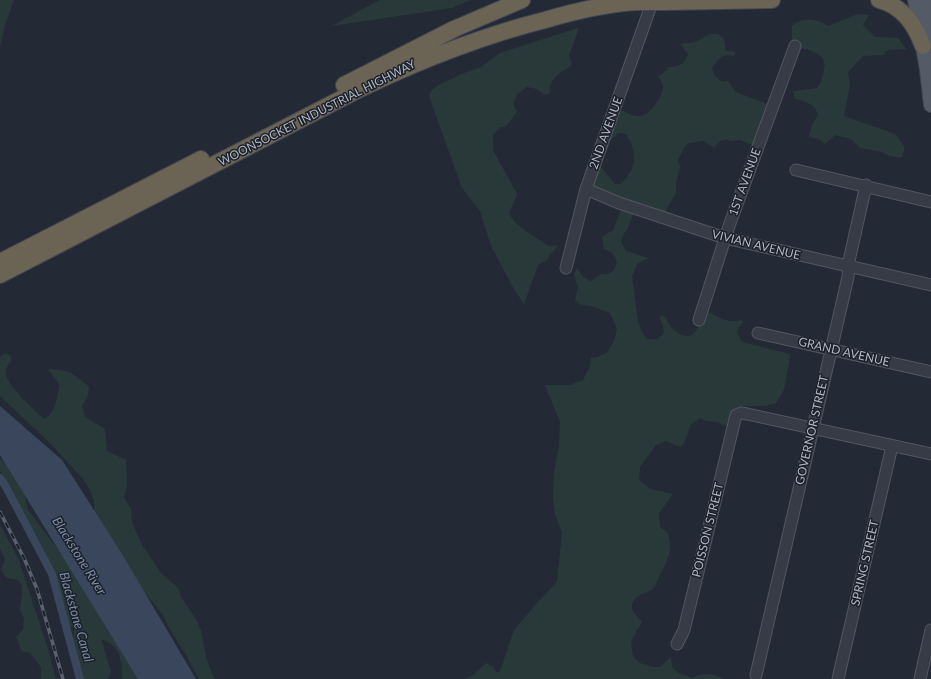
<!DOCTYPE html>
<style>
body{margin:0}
canvas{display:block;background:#232935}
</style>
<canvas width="931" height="679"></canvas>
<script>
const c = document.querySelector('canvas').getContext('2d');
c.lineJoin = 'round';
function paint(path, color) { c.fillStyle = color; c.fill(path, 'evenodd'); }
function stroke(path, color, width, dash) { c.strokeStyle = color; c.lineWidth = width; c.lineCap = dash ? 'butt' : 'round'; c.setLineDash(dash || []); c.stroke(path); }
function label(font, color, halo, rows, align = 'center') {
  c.font = font + ' Lato,sans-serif'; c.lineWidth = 3; c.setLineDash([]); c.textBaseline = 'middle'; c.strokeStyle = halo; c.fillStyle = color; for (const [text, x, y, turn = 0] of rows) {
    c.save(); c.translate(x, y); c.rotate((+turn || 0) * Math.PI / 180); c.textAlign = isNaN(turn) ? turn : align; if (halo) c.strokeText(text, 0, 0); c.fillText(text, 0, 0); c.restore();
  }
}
paint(new Path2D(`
 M 0,0 L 14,0 L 5,25 L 0,47 Z
 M 380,0 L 470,0 L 452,8 L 331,26 Z
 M 858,14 L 869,15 L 863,25 L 875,37 L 898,38 L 906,49 L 888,50 L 883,55 L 863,56 L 848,72 L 850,85 L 844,116 L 895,134 L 904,146 L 904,151 L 901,158 L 890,156 L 882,152 L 860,148 L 851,139 L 835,135 L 825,144 L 819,139 L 809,137 L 812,125 L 818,115 C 815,103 805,102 794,98 L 794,91 L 817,88 C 821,82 823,77 824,70 C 829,52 807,50 794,46 L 791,44 L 792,40 L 792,26 C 803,17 817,18 828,26 Z
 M 578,28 L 578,31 L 569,55 L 572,65 C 562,72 548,78 550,93 L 545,95 L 537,89 L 527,87 L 517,94 L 513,104 L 517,112 L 506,126 L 499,128 L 493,135 L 493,150 L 517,194 L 509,213 C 516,228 535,236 547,245 L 552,246 L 559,245 L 550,255 L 547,260 L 538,265 L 524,304 L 514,289 L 491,246 L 480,211 L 462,188 L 429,96 L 431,91 L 437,86 L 464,73 L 481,67 L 500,53 Z
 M 710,34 L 718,34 L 724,39 L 725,48 L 727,51 L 735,52 L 734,56 C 721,53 720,58 712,67 L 714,75 L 722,82 L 728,81 L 736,92 L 770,105 L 754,146 L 740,140 L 730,141 L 727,139 L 720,141 L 714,148 L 704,141 L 689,143 L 684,148 L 678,160 L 680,167 L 676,182 L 676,193 L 668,206 L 663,221 L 634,212 L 627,230 L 623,235 L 621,242 L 626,251 L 648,258 L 637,264 L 632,276 L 638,322 L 642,332 L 647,339 L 658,339 L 664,333 L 663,325 L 659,317 L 662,315 L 666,318 C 669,329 688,345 697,329 C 699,326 698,321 699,317 C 699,313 700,310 701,307 C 715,316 726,324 742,320 L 743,322 L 739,327 L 737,333 L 742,342 L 790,354 L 790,356 L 784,390 L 776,403 L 765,406 L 744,406 L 737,409 L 729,428 L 718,422 L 706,421 L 701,418 L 691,424 L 684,444 L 680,447 L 666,441 L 656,445 L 640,467 L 639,480 L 650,489 L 673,494 L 659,513 L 660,527 L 668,533 C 669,537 670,542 670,546 C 671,555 663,569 659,577 C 657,580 657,583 655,586 C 651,592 646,592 640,595 C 626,604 632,613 642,621 L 631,642 L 633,657 L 640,663 L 654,667 L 660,667 L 671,657 L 672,667 L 678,673 L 693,678 C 706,671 712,674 725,679 L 462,679 L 471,677 L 486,663 L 493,667 L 497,673 L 500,671 L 514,630 L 533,608 L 534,606 L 557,582 L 562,532 L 555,515 L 553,498 L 554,472 L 559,446 L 560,422 L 545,385 L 570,385 L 583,380 L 590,366 L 591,357 L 594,358 L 607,353 L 614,341 L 617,329 L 610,313 L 595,307 L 579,304 L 575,300 L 578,288 L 574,274 L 577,268 L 583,277 L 591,281 L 601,274 C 613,276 623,263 612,253 C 610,251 606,250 604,249 L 602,237 L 613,230 L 622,208 L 587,194 L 613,106 C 620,109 629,115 637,116 C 650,117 661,99 663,87 C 663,83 660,79 658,76 L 661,75 L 669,67 C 679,67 685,64 688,54 L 681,44 L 695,42 ZM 619,133 L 626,134 C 638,153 637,168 621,184 L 615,184 L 600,166 C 603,152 607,142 619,133 Z
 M 5,353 L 11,356 L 11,361 C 8,365 5,369 6,375 C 8,386 36,413 45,419 C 56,411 58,397 59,384 L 48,369 C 70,370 73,373 89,387 L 88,395 L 82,406 L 85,417 L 105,429 L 107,451 L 126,460 L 127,485 L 124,498 L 131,509 L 132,523 L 142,545 L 161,573 L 178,588 L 181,597 L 196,619 L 201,631 L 207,661 L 213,676 L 216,679 L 199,679 L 186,655 L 170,629 L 162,614 L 135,580 L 95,520 L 94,502 L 90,490 L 83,479 L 50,443 L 0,396 L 0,357 Z
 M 0,458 C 9,468 19,476 23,489 C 26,496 25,503 28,510 L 72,568 L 144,679 L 122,679 C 123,661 120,645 101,639 L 111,672 L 108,679 L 80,679 L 73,646 L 74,628 L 65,625 L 66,614 L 54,571 L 40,542 L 27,522 L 11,489 L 0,471 Z
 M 0,525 L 18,558 L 48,649 L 56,679 L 41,679 L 41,667 L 30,653 L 21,651 L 18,640 L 16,637 L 23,630 L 24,619 L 20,609 L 22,594 L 22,586 L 18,580 L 5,577 L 1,569 C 9,555 3,559 0,548 C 0,542 0,532 0,525 Z`), '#29393a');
paint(new Path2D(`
 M 0,406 L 62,460 L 122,554 L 196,679 L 138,679 L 0,455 Z`), '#3a465c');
stroke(new Path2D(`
 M 0,478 L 6,487 L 52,574 L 80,679`), '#3a465c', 8);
const minor = new Path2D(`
 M 796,170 L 931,202
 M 586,189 L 619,203 L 725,238 L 931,285
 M 566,268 L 586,189 L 653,0
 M 699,320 L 729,226 L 795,46
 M 758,333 L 931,372
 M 677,644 L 684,630 L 736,415 L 741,413 L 747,414 L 931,454
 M 756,675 L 848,277 L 849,261 L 866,185
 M 838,679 L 892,446
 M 920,679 L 931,630`);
const major = new Path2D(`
 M 915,0 L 927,70 L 931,105
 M 929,42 L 929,0`);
const highway = new Path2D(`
 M 879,0 C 903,6 915,25 923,46
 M 665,2 L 772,0
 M 344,85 L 454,29 L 522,0
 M 0,262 L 201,159
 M 0,275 L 362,88 C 421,60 481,36 545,20 C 575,11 606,4 637,2`);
stroke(minor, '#515660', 13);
stroke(major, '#3f454f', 16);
stroke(highway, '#414650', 18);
stroke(minor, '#363b46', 11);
stroke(major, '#545a66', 14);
stroke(highway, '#6b6354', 16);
const rail = new Path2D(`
 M 0,512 L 24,558 L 37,589 L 63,679`);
stroke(rail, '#5a616e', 3.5);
stroke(rail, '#1b212a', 2, [6]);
const highwayBridge = new Path2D(`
 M 637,2 L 665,2`);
stroke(highwayBridge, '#414650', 18, []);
stroke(highwayBridge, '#6b6354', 16);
label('12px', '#b1b6c2', '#1b212a', [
 ["WOONSOCKET INDUSTRIAL HIGHWAY",317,113,-27],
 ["2ND AVENUE",606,133,-70],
 ["1ST AVENUE",745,182,-70],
 ["VIVIAN AVENUE",756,245,14],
 ["GRAND AVENUE",844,352,13],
 ["GOVERNOR STREET",812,430,-77],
 ["POISSON STREET",708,530,-76],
 ["SPRING STREET",865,563,-77]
]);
label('italic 13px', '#7c8ca7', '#1b212a', [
 ["Blackstone River",79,556,58],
 ["Blackstone Canal",76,617,74]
]);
</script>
